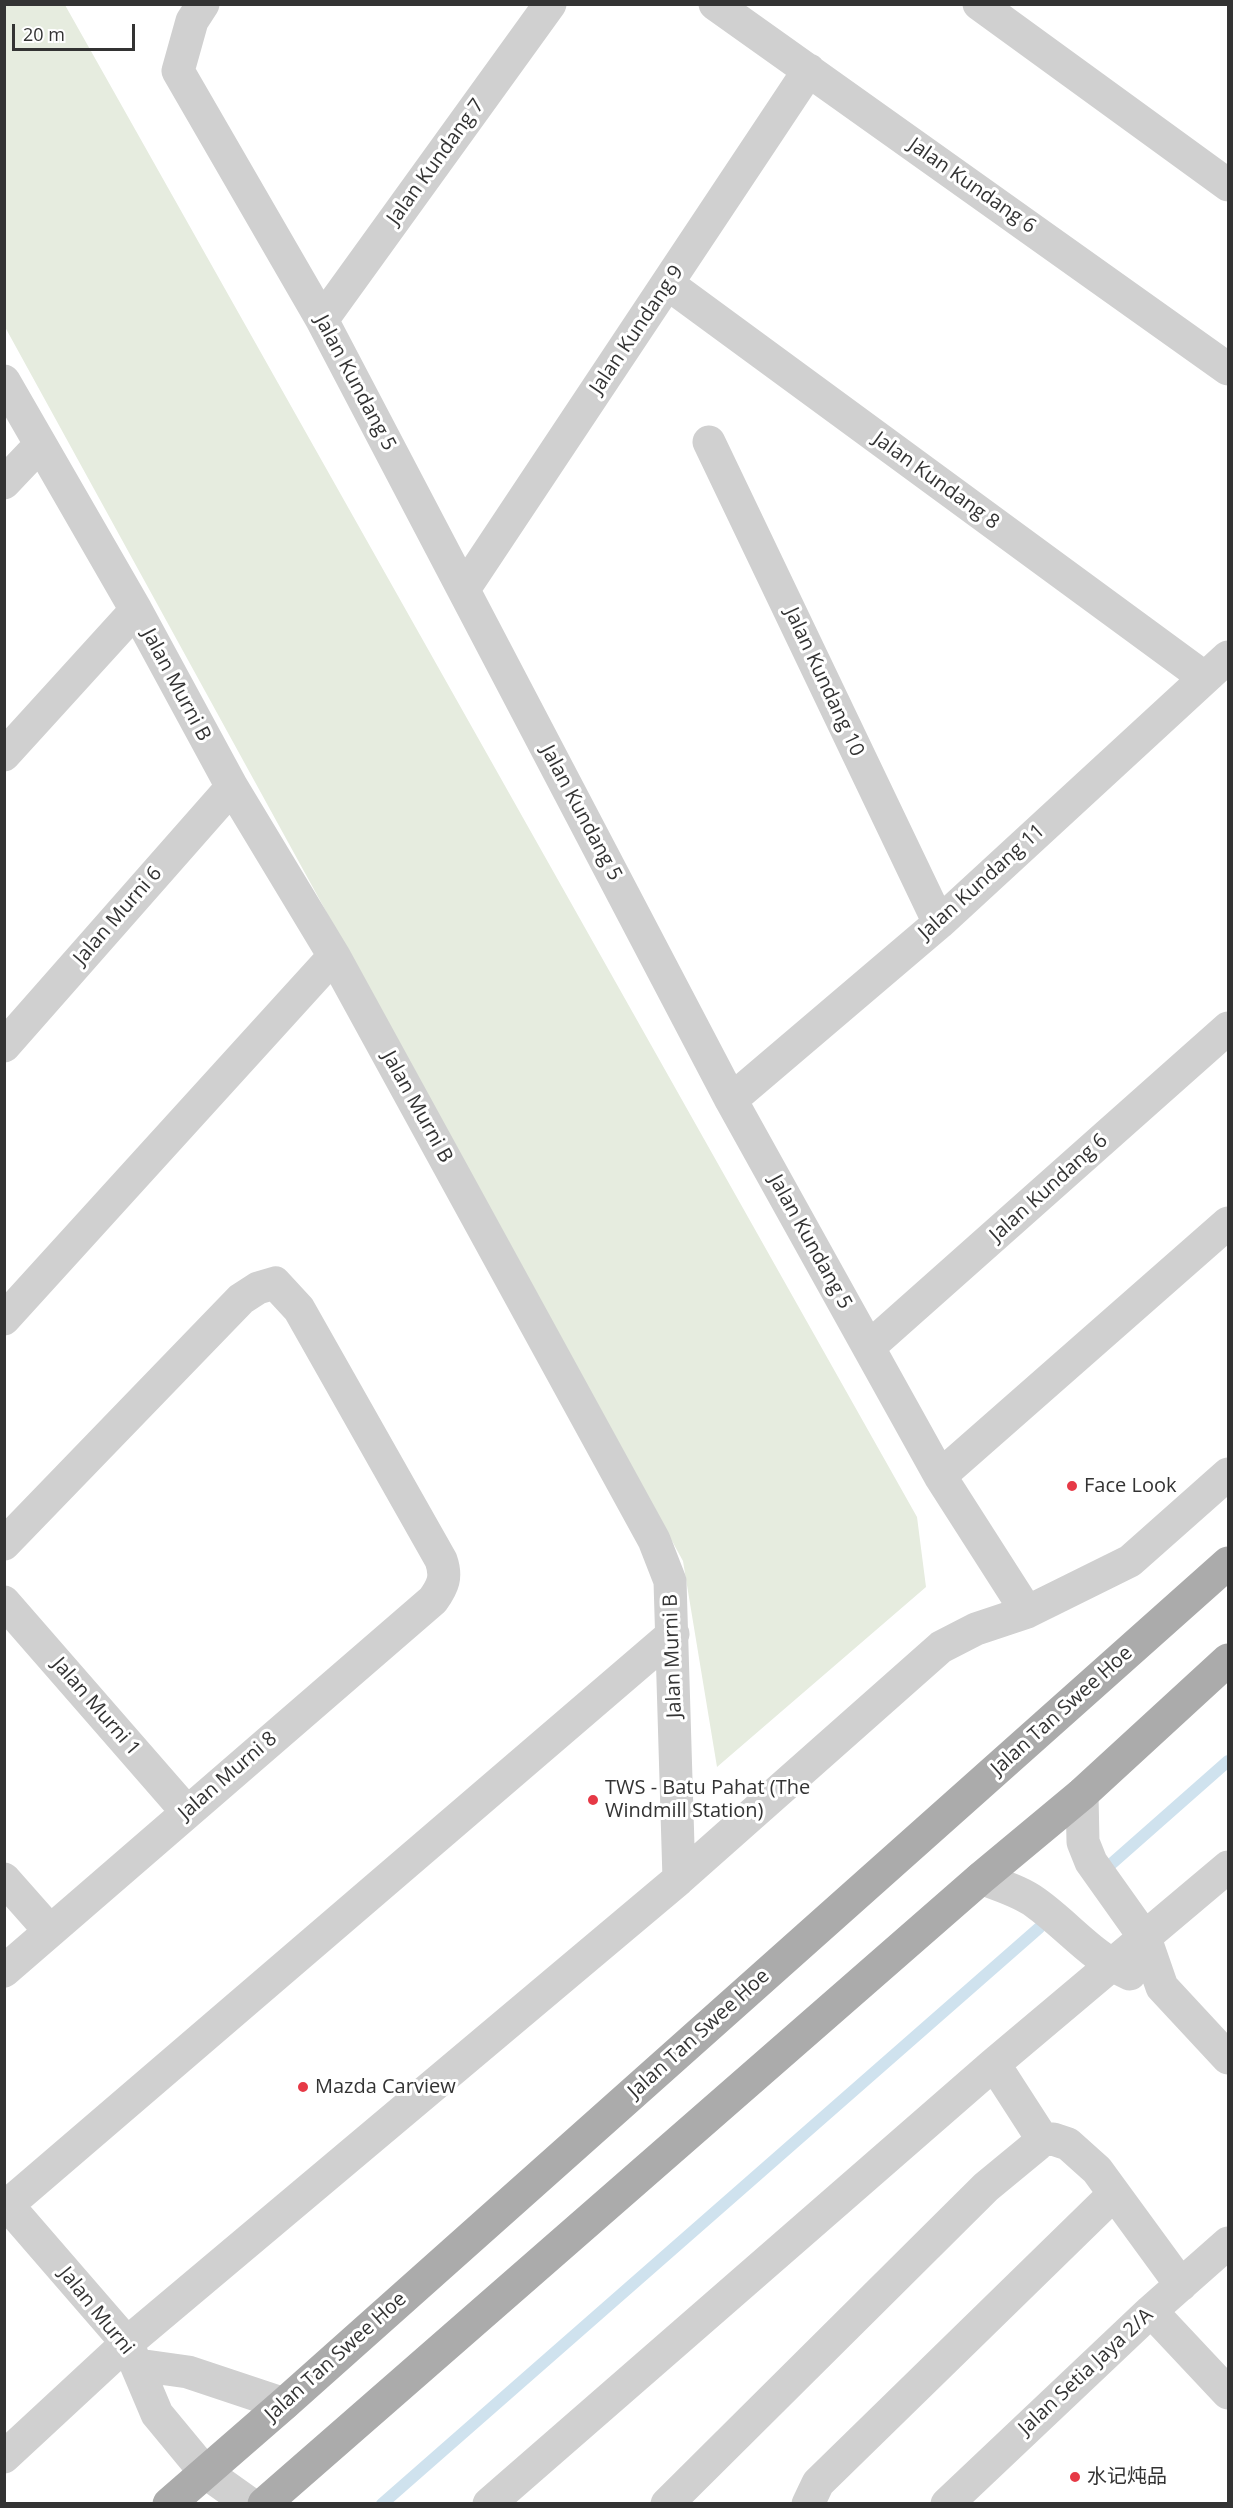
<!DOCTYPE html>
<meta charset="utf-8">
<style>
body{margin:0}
#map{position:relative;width:1233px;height:2508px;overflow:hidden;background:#fff;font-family:"Open Sans",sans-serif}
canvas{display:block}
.frame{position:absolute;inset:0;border:6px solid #333;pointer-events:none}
.scale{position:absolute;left:12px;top:24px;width:123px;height:27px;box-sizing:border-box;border:3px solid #333;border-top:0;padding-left:8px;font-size:18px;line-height:21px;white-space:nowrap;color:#333;-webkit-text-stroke:4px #fff;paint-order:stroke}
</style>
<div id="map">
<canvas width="1233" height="2508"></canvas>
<div class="frame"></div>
<div class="scale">20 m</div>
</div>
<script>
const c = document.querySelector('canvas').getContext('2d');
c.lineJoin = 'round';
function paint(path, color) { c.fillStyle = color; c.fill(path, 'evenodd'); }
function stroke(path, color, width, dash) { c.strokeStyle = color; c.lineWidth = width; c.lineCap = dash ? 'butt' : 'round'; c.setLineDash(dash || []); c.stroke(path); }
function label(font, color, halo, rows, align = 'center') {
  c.font = font + ' "Open Sans","Noto Sans SC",sans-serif'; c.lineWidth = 6; c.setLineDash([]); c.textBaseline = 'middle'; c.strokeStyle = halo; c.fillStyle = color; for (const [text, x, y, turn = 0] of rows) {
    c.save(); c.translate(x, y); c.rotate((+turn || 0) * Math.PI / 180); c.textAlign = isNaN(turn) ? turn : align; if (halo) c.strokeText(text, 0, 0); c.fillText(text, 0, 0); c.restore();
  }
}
paint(new Path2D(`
 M 4,5 L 65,5 L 917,1517 L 926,1587 L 717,1767 L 683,1561 L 5,327 Z`), '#e6ecdf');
stroke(new Path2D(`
 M 1101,1873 L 1228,1761
 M 382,2504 L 1039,1928`), '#cfe2ee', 12);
stroke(new Path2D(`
 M 203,4 L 192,21 L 178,71 L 322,320 L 731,1100 L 940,1476 L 1027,1612
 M 715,4 L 1228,369
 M 979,4 L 1228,185
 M 668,284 L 1205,678
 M 322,320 L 550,4
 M 4,381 L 136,610 L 232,787 L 334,956 L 654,1540 L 670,1581 L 679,1879
 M 709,442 L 939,923
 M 4,483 L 40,445
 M 464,589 L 809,70
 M 4,755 L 136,610
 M 4,1046 L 232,787
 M 731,1100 L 939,923 L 1228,657
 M 4,1319 L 334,956
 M 869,1347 L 1228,1028
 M 940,1476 L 1228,1223
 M 4,1544 L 241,1299 L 258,1288 L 275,1283 L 299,1309 L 441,1560 C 447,1577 443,1586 433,1600 L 4,1971
 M 4,1602 L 187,1812
 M 1082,1794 L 1083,1842 L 1091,1862 L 1145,1938 L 1162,1987 L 1228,2058
 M 981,1878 C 1000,1886 1020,1891 1036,1903 C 1068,1926 1093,1958 1130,1974
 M 4,1879 L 50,1931
 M 994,2064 L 1043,2140
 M 4,2201 L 127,2343 L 157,2414 L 205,2472 L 250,2504
 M 4,2208 L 673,1634
 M 1151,2311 L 1228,2393
 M 138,2365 L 188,2372 L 284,2404
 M 4,2457 L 127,2343 L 679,1879 L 941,1647 L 976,1629 L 1027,1612 L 1130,1561 L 1228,1474
 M 489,2504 L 994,2064 L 1228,1867
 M 667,2504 L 986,2187 L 1043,2140 L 1053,2139 L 1068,2144 L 1097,2170 L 1181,2285
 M 808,2504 L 818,2483 L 1114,2194
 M 947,2504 L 1151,2311 L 1228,2243`), '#d0d0d0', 33);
stroke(new Path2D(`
 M 169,2504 L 284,2404 L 1228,1563
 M 264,2504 L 981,1878 L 1082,1794 L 1228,1660`), '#ababab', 33);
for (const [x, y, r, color] of [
 [1072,1486,6,"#e63946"],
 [593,1800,6,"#e63946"],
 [303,2087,6,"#e63946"],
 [1075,2477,6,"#e63946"]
]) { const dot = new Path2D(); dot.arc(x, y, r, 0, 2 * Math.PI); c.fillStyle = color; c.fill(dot); stroke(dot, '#fff', 2); }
label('20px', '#333', '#fff', [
 ["Jalan Kundang 7",436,162,-54],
 ["Jalan Kundang 6",972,186,35],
 ["Jalan Kundang 9",637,330,-56],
 ["Jalan Kundang 5",355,383,62],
 ["Jalan Kundang 8",936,481,36],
 ["Jalan Kundang 10",824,682,65],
 ["Jalan Murni B",176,685,62],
 ["Jalan Kundang 5",581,813,62],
 ["Jalan Kundang 11",982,882,-42],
 ["Jalan Murni 6",118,916,-49],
 ["Jalan Murni B",417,1107,61],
 ["Jalan Kundang 6",1049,1188,-42],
 ["Jalan Kundang 5",810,1242,61],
 ["Jalan Murni B",673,1656,-92],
 ["Jalan Murni 1",96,1707,49],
 ["Jalan Tan Swee Hoe",1062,1711,-42],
 ["Jalan Murni 8",228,1776,-41],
 ["Jalan Tan Swee Hoe",699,2034,-42],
 ["Jalan Murni",96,2311,51],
 ["Jalan Tan Swee Hoe",336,2357,-42],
 ["Jalan Setia Jaya 2/A",1086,2372,-43]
]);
label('20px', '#333', '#fff', [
 ["Face Look",1084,1486],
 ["TWS - Batu Pahat (The",605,1788],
 ["Windmill Station)",605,1811],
 ["Mazda Carview",315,2087],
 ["水记炖品",1087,2477]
], 'left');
</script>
